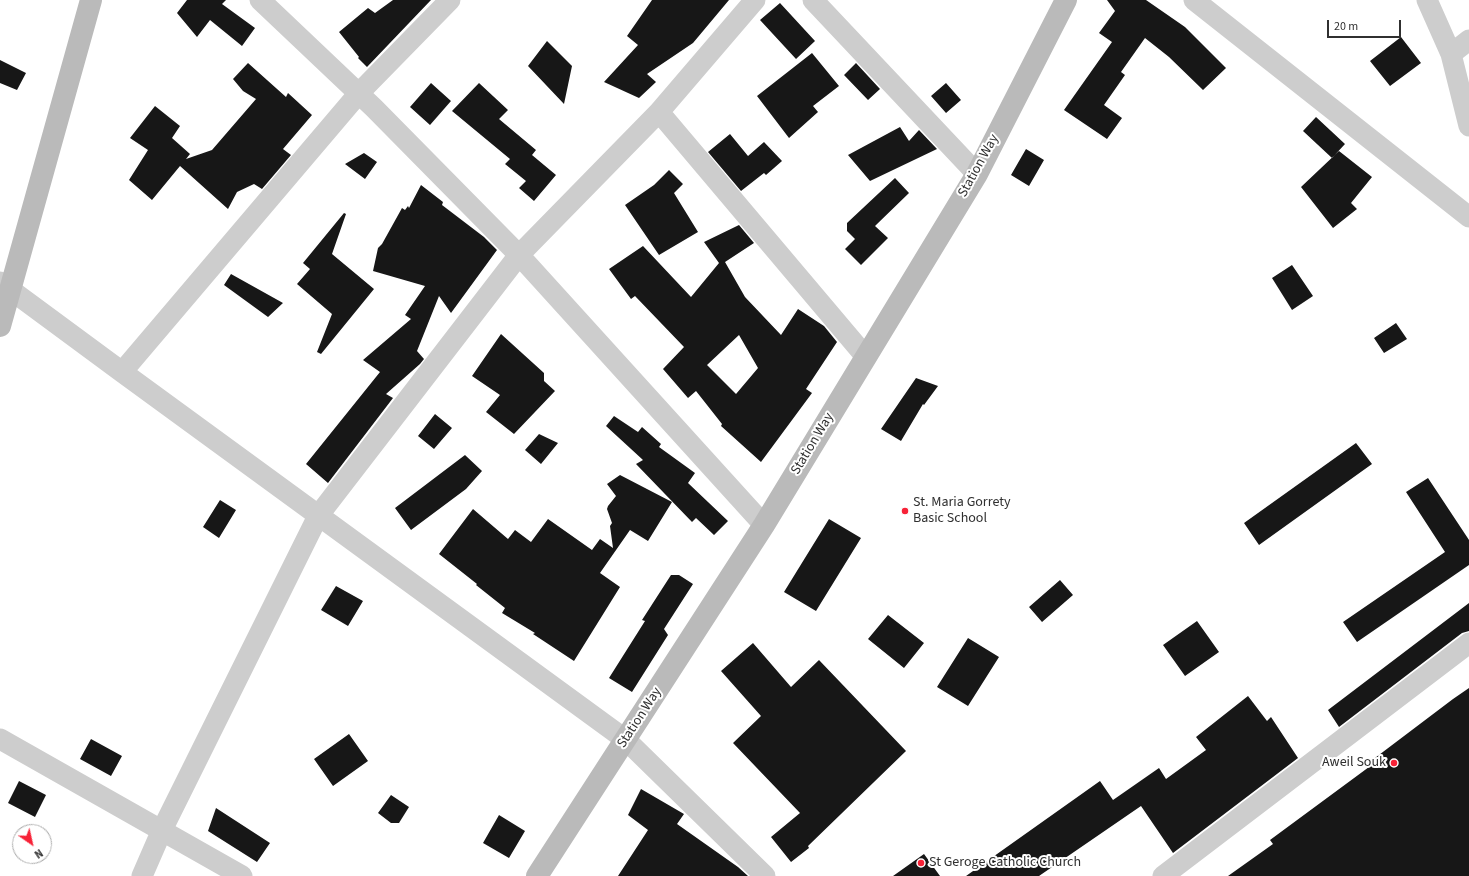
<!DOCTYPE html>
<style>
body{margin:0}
#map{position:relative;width:1469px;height:876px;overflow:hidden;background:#fff;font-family:"Source Sans 3",sans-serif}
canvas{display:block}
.north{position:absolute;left:12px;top:824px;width:40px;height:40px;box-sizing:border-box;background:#fff;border:1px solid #acacac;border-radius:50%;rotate:146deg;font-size:11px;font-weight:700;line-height:16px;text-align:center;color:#303030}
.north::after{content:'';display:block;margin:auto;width:14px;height:18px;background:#f72237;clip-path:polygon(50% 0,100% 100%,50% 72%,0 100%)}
.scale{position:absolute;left:1327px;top:20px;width:74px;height:18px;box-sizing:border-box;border:2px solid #303030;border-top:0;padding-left:5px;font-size:12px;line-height:14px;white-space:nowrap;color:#303030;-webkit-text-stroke:3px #fff;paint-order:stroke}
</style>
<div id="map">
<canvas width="1469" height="876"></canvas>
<div class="north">N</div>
<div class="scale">20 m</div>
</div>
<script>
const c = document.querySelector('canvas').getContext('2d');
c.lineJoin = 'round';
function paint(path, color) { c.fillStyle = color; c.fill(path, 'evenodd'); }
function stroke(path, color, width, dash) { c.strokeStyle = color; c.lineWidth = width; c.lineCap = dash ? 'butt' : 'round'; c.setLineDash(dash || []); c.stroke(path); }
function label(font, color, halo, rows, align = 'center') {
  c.font = font + ' "Source Sans 3",sans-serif'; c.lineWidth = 4; c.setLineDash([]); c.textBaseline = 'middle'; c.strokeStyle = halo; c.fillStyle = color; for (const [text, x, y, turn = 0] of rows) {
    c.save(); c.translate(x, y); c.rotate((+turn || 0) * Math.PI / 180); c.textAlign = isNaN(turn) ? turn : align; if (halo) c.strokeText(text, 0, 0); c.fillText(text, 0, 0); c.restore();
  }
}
paint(new Path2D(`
 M 187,0 L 226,0 L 222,4 L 255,28 L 242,46 L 210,20 L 197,37 L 177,13 Z
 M 393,0 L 431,0 L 367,67 L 358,58 L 359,57 L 339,32 L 368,8 L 375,13 Z
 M 652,0 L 729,0 L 693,43 L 647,74 L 656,82 L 639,98 L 604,82 L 638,45 L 627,36 Z
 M 1107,0 L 1146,0 L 1185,27 L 1226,68 L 1203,90 L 1169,57 L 1145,38 L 1121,72 L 1125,75 L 1104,105 L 1122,118 L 1107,139 L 1064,110 L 1112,42 L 1099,33 L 1115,11 Z
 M 780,3 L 815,41 L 796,59 L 760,20 Z
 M 1401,37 L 1421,63 L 1390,86 L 1370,61 Z
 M 547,41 L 572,66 L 564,104 L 528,66 Z
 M 812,53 L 839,86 L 813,106 L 818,112 L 789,138 L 757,96 Z
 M 0,60 L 26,73 L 17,90 L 0,83 Z
 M 248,63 L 286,97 L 288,93 L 312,115 L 283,149 L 291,155 L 262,189 L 254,184 L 237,192 L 228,209 L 180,166 L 152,200 L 129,180 L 148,150 L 130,138 L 155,106 L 180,126 L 172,138 L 190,154 L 186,159 L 212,150 L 256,99 L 243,91 L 233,79 Z
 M 856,63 L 880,89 L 868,100 L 844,75 Z
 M 431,83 L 451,101 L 430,125 L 410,107 Z
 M 479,83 L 508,110 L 499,119 L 536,150 L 532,155 L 556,175 L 534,201 L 519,188 L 526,181 L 505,164 L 510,159 L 452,111 Z
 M 946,83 L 961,100 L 946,113 L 931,96 Z
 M 1316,117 L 1345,144 L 1332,158 L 1303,131 Z
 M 900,127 L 909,141 L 919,130 L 937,149 L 870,181 L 848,155 Z
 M 730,134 L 748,156 L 764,142 L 782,161 L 766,175 L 764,173 L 741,191 L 708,152 Z
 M 1026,149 L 1044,160 L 1029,186 L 1011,175 Z
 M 1339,151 L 1372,177 L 1351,203 L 1357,209 L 1333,228 L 1301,187 Z
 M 364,153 L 377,162 L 365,179 L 345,164 Z
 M 669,170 L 683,184 L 674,193 L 698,232 L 659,255 L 625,205 L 654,185 Z
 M 895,178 L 909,193 L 875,226 L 888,238 L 861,265 L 845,249 L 855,239 L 847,231 L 847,223 Z
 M 421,185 L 443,202 L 442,205 L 484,237 L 497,250 L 451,313 L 439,296 L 417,351 L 424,359 L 420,364 L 386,394 L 393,398 L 328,483 L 306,464 L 380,372 L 363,360 L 411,319 L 405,315 L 425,286 L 373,271 L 378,248 L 382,244 L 402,208 L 405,210 L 408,206 L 409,208 Z
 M 344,213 L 346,214 L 332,254 L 374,289 L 321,354 L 317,352 L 332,314 L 297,284 L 310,269 L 303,263 Z
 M 739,225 L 754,243 L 725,262 L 745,297 L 781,335 L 798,309 L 824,326 L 837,342 L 806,389 L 812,393 L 761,462 L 721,426 L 722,424 L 696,391 L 688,398 L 663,369 L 684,347 L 635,296 L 631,299 L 609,269 L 643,246 L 691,297 L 719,263 L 704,242 ZM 739,335 L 758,368 L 736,394 L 707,365 Z
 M 1292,265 L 1313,296 L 1292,310 L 1272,278 Z
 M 231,274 L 283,303 L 268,317 L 224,285 Z
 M 1396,323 L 1407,339 L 1384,353 L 1374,338 Z
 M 501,334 L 544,373 L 544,381 L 555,391 L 514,434 L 486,412 L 500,395 L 472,376 Z
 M 916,378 L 938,386 L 924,405 L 923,404 L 901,441 L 881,429 Z
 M 435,414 L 452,428 L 434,449 L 418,436 Z
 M 614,416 L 638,432 L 642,427 L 661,444 L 659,447 L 695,473 L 688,483 L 728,521 L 714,535 L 696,518 L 692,522 L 636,464 L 643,460 L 606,426 Z
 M 539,434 L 558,443 L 541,464 L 525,450 Z
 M 1356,443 L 1372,464 L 1259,545 L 1244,523 Z
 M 465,455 L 482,471 L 466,489 L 411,530 L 395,508 Z
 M 620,475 L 672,502 L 648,541 L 630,530 L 600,573 L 620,587 L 574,661 L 533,634 L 535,633 L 502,613 L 505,608 L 476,585 L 477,584 L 439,554 L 473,509 L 508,539 L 515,530 L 531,542 L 548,519 L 592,550 L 600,539 L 613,548 L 610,526 L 612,523 L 607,509 L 608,506 L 616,496 L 607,484 Z
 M 1428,478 L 1469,540 L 1469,565 L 1357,642 L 1343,622 L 1445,552 L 1406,492 Z
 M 220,500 L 236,510 L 219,538 L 203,527 Z
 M 829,519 L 861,538 L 816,611 L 784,592 Z
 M 671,575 L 679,575 L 693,584 L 664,629 L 668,635 L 632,692 L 609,678 L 645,621 L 642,620 Z
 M 1060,580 L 1073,595 L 1042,622 L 1029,607 Z
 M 336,586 L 363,601 L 348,626 L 321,610 Z
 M 1469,603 L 1469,631 L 1462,633 L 1339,727 L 1328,710 Z
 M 888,615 L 924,643 L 904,668 L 868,639 Z
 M 1197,621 L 1219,652 L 1185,676 L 1163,645 Z
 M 968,638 L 999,657 L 968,706 L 937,687 Z
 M 753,643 L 791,687 L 819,660 L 906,751 L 808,846 L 809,848 L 791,862 L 771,837 L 800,813 L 733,743 L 761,716 L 721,671 Z
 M 1469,688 L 1469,876 L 1228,876 L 1273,844 L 1270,840 L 1369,767 L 1367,764 L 1453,699 Z
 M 1248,696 L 1267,721 L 1271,717 L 1298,758 L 1173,853 L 1141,806 L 1039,876 L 966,876 L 1100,781 L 1113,800 L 1159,768 L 1166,779 L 1206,750 L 1196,737 Z
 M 349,734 L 368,761 L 333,786 L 314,759 Z
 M 91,739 L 122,756 L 111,776 L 80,759 Z
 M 19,781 L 46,795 L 35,817 L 8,803 Z
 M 641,789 L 684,814 L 677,824 L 738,867 L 748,876 L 618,876 L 648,830 L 628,815 Z
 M 391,795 L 409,807 L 399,823 L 391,823 L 378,813 Z
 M 216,808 L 270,843 L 257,862 L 208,831 Z
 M 499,815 L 525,831 L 509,858 L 483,843 Z
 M 924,854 L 940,876 L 893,876 Z`), '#171717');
stroke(new Path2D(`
 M 260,0 L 374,108 L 519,255 L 764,525
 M 813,0 L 977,174
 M 1194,0 L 1469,217
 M 1427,0 L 1451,54 L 1469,126
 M 1451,54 L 1469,40
 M 659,112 L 866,357
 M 0,282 L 122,372 L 626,740 L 765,876
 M 122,372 L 359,93 L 450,0
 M 0,739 L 242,876
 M 142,876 L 162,830 L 318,516 L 519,255 L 659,112 L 755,0
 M 1163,876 L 1469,643`), '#cdcdcd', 21);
stroke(new Path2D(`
 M 0,326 L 91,0
 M 537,876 L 764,525 L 977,174 L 1066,0`), '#bababa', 22);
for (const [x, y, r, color] of [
 [905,511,4,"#f72237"],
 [1394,763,4,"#f72237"],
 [921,863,4,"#f72237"]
]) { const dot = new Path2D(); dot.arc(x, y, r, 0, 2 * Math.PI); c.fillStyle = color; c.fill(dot); stroke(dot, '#fff', 1.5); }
label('14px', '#303030', '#fff', [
 ["Station Way",979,166,-61],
 ["Station Way",813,444,-59],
 ["Station Way",640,718,-57]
]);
label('14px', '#303030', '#fff', [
 ["St. Maria Gorrety",913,503],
 ["Basic School",913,519],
 ["Aweil Souk",1386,763,"right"],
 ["St Geroge Catholic Church",929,863]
], 'left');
</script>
